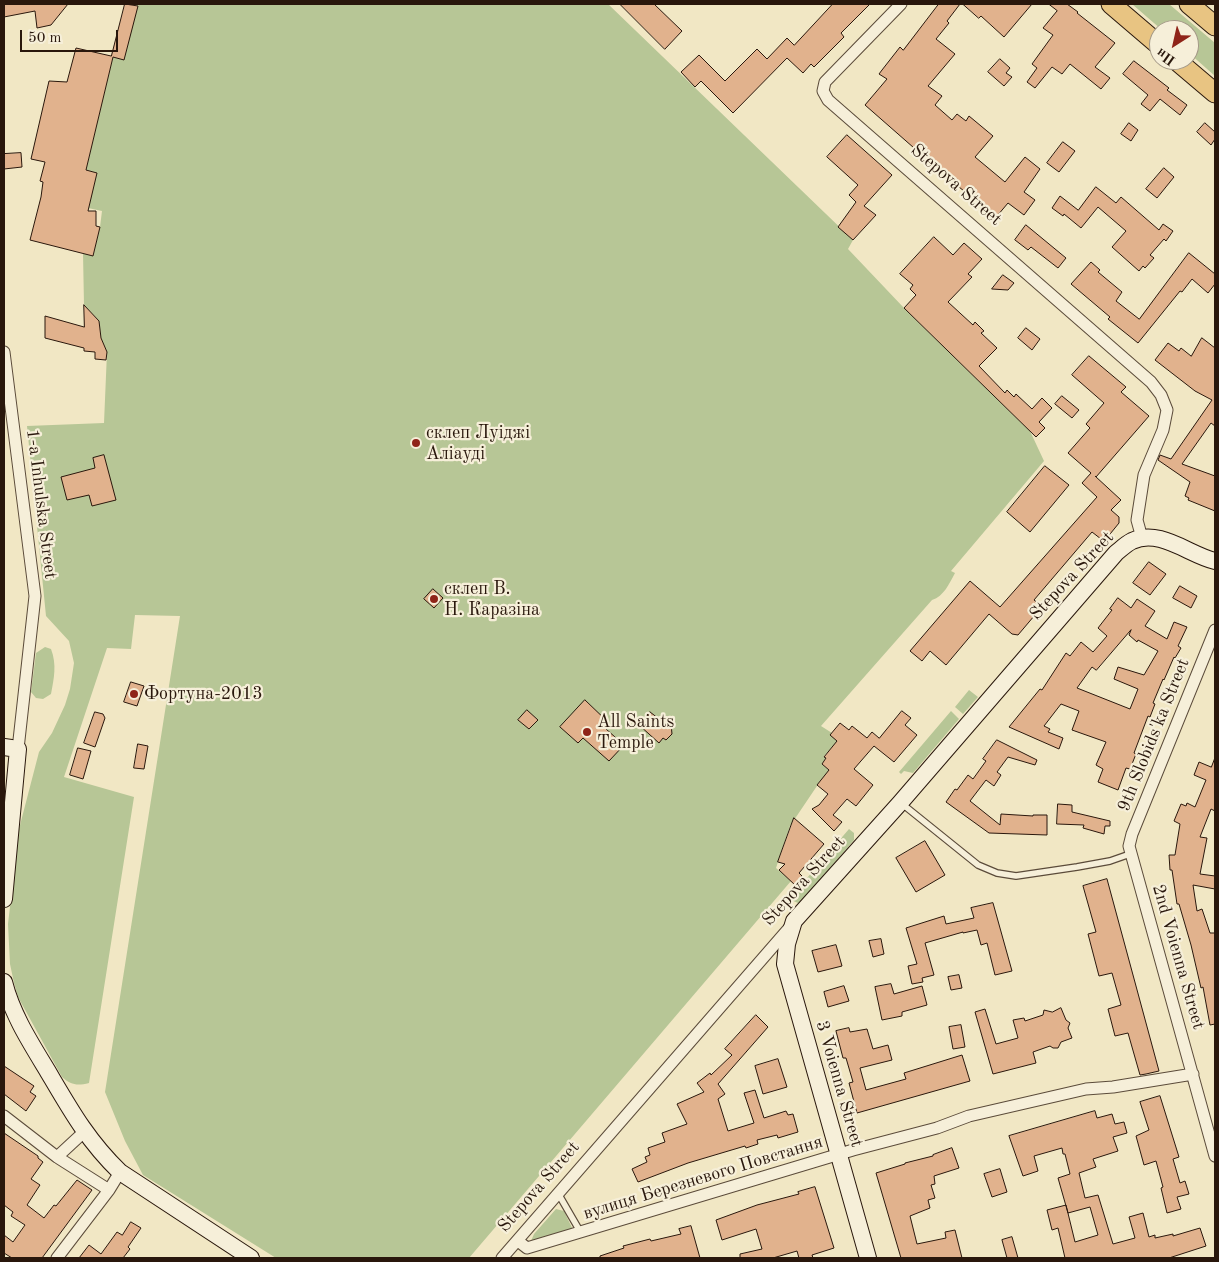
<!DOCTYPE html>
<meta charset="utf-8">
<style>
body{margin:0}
#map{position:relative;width:1219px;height:1262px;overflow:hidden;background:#f1e7c4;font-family:"Old Standard TT",serif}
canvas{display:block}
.frame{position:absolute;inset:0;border:5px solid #29170c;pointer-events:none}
.north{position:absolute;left:1149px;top:20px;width:50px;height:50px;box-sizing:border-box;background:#f6efd9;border:1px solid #a49987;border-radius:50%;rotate:215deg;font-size:14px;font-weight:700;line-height:20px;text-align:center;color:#29170c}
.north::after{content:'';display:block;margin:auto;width:18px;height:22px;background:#8f2418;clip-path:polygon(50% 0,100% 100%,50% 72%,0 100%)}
.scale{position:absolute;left:20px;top:30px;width:98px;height:22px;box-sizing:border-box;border:2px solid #29170c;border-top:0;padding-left:6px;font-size:15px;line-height:18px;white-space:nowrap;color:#29170c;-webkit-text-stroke:4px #f6efd9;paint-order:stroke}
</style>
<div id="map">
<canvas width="1219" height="1262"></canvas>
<div class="frame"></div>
<div class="north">Пн</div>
<div class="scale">50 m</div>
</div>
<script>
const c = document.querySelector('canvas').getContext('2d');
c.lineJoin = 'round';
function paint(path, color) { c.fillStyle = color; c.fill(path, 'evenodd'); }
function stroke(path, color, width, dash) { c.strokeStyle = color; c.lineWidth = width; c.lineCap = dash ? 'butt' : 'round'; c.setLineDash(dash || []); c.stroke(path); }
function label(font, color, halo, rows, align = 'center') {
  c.font = font + ' "Old Standard TT",serif'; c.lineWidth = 4.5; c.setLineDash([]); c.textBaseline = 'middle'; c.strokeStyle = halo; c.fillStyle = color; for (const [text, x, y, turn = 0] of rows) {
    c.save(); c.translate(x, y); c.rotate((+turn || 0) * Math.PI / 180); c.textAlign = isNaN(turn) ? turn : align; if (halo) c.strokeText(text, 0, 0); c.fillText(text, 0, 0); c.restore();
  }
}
paint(new Path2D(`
 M 129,4 L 608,4 L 853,240 L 848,249 L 904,308 L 1030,431 L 1044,461 L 951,571 L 955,573 C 949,584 944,596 932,600 L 821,726 L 832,733 L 838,741 L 824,756 L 826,758 L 822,764 L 840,779 L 821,780 L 790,826 L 776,868 L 791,881 L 469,1258 L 276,1258 L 143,1175 L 125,1141 L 105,1092 L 180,616 L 135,615 L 131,649 L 107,648 L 64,777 L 134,797 L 89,1083 C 77,1086 71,1085 62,1077 L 18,997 L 14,983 L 10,964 L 8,924 L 19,829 L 39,752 L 52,733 L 65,705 L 70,689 L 74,663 L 69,641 L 46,616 L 27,426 L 104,423 L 107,352 L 101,338 L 99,321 L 84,305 L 83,253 L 93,256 L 100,227 L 102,211 L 88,208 L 97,173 L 86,170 L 113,57 L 137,6 Z
 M 1132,4 L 1169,4 L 1215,43 L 1215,76 L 1189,53 L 1189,30 L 1162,30 Z
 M 45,647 L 51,649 C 57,665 54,678 51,694 L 43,699 L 36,698 L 31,692 L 36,653 Z
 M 969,690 L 978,697 L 963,714 L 955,707 Z
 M 951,711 L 959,719 L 913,773 L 904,771 L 901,774 L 899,772 Z
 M 849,829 L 854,833 L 854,840 L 802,901 L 798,903 L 789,899 Z
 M 556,1209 L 564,1211 L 573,1230 L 533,1243 L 531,1241 L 534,1234 Z`), '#b7c696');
const building = new Path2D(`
 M 4,4 L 68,4 L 51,25 L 37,28 L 35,11 L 4,17 Z
 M 125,4 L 138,6 L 124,60 L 113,57 L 86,170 L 97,173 L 88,211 L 96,211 L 96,226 L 100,227 L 93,256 L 30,240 L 41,197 L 43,182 L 40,181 L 45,162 L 31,159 L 49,81 L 67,82 L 76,48 L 111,56 Z
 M 620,4 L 654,4 L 682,31 L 665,49 Z
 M 833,4 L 870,4 L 841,33 L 844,37 L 814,67 L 811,64 L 803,73 L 787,58 L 733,113 L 701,81 L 695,87 L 681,72 L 699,55 L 725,81 L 757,49 L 767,59 L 787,38 L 794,45 Z
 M 939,4 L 960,4 L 947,21 L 949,23 L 936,39 L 955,54 L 928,86 L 942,96 L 935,105 L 952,120 L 957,114 L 966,121 L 969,116 L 993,136 L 975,157 L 1005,182 L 1025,157 L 1040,169 L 1024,192 L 1035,200 L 1024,215 L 1008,203 L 992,222 L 980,212 L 984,207 L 929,163 L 930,162 L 865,105 L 887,79 L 879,74 L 882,70 L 900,47 L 903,50 Z
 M 963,4 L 1032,4 L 1004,37 L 981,16 L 979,18 Z
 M 1049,4 L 1067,4 L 1078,12 L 1077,13 L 1115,43 L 1095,67 L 1110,78 L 1101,89 L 1070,64 L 1062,74 L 1052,67 L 1035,88 L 1027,82 L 1037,68 L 1032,64 L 1053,35 L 1043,28 L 1057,11 Z
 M 1000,59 L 1010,68 L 1006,73 L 1012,77 L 1004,86 L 988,72 Z
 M 1134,61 L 1169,88 L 1167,90 L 1187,105 L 1180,115 L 1160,99 L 1150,111 L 1141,104 L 1148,95 L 1123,74 Z
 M 1129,123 L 1138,130 L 1131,141 L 1121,134 Z
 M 1205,123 L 1215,132 L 1215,139 L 1211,145 L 1197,132 Z
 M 847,135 L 892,175 L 864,206 L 876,215 L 853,240 L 838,227 L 856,202 L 849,195 L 858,185 L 827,157 Z
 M 1063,142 L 1075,151 L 1059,172 L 1047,163 Z
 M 21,153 L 22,167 L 4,169 L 4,154 Z
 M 1164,168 L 1174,177 L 1157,198 L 1146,189 Z
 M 1096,187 L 1116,203 L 1121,197 L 1159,230 L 1163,224 L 1173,231 L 1166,241 L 1164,239 L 1150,255 L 1154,258 L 1145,268 L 1143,266 L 1139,271 L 1112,247 L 1126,231 L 1098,207 L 1081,228 L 1064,214 L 1063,216 L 1052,208 L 1060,196 L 1078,210 Z
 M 1026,225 L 1066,258 L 1058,268 L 1031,247 L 1028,250 L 1015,240 Z
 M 934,237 L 953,255 L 964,243 L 982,259 L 968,274 L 972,277 L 948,302 L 973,325 L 975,322 L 984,331 L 981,333 L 997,348 L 979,366 L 1005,393 L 1007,390 L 1014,397 L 1016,394 L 1032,409 L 1042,398 L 1052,408 L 1039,422 L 1045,428 L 1036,437 L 904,308 L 916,295 L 910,289 L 913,285 L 900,274 Z
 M 1189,253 L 1215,274 L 1215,284 L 1208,293 L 1192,279 L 1182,292 L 1180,291 L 1138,343 L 1108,319 L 1110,317 L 1071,284 L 1091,262 L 1100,270 L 1098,272 L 1122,292 L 1116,301 L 1139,319 Z
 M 1003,275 L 1014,283 L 1008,290 L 992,289 Z
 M 84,305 L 99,321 L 101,338 L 107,352 L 106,360 L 95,359 L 95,352 L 84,351 L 84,348 L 45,338 L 45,316 L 84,327 Z
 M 1026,328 L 1040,339 L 1032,350 L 1018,338 Z
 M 1202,338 L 1215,348 L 1215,426 L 1211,423 L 1182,464 L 1215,476 L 1215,511 L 1188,500 L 1189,498 L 1185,496 L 1190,482 L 1158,460 L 1160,455 L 1171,459 L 1212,400 L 1195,391 L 1155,360 L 1168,343 L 1179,351 L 1181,348 L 1191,356 Z
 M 1089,356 L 1126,387 L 1121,392 L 1149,416 L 1096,477 L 1095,476 L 1121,500 L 1111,510 L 1119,517 L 1119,523 L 1106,539 L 1101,539 L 1092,532 L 1034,600 L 1039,604 L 1040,609 L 1018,635 L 1012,634 L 989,614 L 946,665 L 930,651 L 922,661 L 910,651 L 970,581 L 1000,607 L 1097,497 L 1082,483 L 1091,473 L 1068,453 L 1090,428 L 1086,424 L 1104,403 L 1072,375 Z
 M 1062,396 L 1079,410 L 1072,418 L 1055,404 Z
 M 104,455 L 116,500 L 92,506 L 89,495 L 67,500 L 61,477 L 95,468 L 93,458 Z
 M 1045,466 L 1069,485 L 1030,532 L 1007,512 Z
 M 1149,562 L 1166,574 L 1150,595 L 1133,583 Z
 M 1180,586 L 1197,596 L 1191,608 L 1173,598 Z
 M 433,589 L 443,598 L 434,608 L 424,599 Z
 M 1118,598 L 1131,608 L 1137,599 L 1155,611 L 1145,626 L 1167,639 L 1174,622 L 1187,627 L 1178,646 L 1181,648 L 1175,658 L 1174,657 L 1164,680 L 1163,679 L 1153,703 L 1155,704 L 1150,717 L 1148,716 L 1134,753 L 1136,754 L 1130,769 L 1126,768 L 1118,790 L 1098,782 L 1103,769 L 1096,765 L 1106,742 L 1072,730 L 1079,711 L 1061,704 L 1044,726 L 1050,729 L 1048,732 L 1063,738 L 1059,749 L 1009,727 L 1040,689 L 1042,690 L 1066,653 L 1070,656 L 1081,642 L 1093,652 L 1107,636 L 1098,628 L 1112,610 L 1110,609 ZM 1131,630 L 1129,635 L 1137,642 L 1138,640 L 1158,651 L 1144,675 L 1118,667 L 1114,679 L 1138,689 L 1130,709 L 1077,688 L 1092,667 L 1096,670 Z
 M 131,682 L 144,686 L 137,706 L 124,702 Z
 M 585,700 L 610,724 L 606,729 L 624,745 L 609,761 L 583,738 L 578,743 L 560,727 Z
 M 527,710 L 538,720 L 529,729 L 518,720 Z
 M 902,711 L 911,718 L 905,725 L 917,735 L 894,762 L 874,746 L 854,769 L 873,785 L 856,806 L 847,799 L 833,815 L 842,822 L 834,831 L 812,809 L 819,805 L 828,794 L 817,785 L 829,770 L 822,764 L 826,758 L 824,757 L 837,741 L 830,735 L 840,723 L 849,730 L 852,726 L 867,738 L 872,732 L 879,738 Z
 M 95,712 L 103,714 L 105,718 L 95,747 L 84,743 Z
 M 650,712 L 663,722 L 665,718 L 671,724 L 672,734 L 666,740 L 663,738 L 659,743 L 639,725 Z
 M 997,740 L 1037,760 L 1035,765 L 1008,757 L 997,772 L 1001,775 L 994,786 L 986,780 L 970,801 L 1000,825 L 1001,814 L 1033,816 L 1033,815 L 1047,815 L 1047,835 L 989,833 L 946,802 L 955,789 L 957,790 L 968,775 L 973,779 L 986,761 L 983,759 Z
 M 138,744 L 148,746 L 144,769 L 134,768 Z
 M 78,748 L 91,751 L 83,779 L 70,775 Z
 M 1215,758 L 1215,811 L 1211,809 L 1200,837 L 1207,838 L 1200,874 L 1215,876 L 1215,889 L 1193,885 L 1197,911 L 1202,909 L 1210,933 L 1215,933 L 1215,1024 L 1210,1025 L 1203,987 L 1201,988 L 1191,945 L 1179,904 L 1177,904 L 1172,870 L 1170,870 L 1169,855 L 1175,855 L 1180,824 L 1174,821 L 1181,804 L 1186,806 L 1187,803 L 1195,807 L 1206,780 L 1194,775 L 1199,762 L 1211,767 Z
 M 1058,804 L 1072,805 L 1072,812 L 1110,821 L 1110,826 L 1105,826 L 1104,834 L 1083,828 L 1084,825 L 1057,824 Z
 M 794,818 L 824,844 L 799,873 L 802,876 L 795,885 L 779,870 L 785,864 L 778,862 Z
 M 925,841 L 945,875 L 916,892 L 896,858 Z
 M 1107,879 L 1159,1071 L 1146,1074 L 1140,1075 L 1128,1033 L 1115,1036 L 1108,1009 L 1121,1005 L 1112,973 L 1099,976 L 1088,934 L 1096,932 L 1083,886 Z
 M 993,903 L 1012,971 L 995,975 L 987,943 L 981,945 L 977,930 L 963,933 L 963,932 L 925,943 L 934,975 L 922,978 L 923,982 L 912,984 L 908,966 L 917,964 L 906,928 L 944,916 L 946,924 L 974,918 L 971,908 Z
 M 881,939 L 884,954 L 873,957 L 869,941 Z
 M 836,945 L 842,966 L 818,972 L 812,951 Z
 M 959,975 L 962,988 L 951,990 L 948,977 Z
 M 891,984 L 894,994 L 922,986 L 927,1005 L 902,1012 L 902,1016 L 882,1020 L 875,987 Z
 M 844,986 L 849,1001 L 828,1007 L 824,992 Z
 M 1061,1008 L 1066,1020 L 1070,1023 L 1068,1028 L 1072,1038 L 1061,1042 L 1058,1048 L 1053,1048 L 1050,1046 L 1033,1052 L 1036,1063 L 993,1074 L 975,1012 L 985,1009 L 996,1044 L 1018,1038 L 1013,1020 L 1024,1018 L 1025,1021 L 1043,1015 L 1044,1010 L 1052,1012 Z
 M 756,1015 L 768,1027 L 718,1084 L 725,1094 L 718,1099 L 728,1131 L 754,1123 L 744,1093 L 755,1090 L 764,1118 L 786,1111 L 788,1115 L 793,1114 L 798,1132 L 778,1138 L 777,1135 L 757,1140 L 758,1144 L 746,1148 L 745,1146 L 688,1163 L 638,1182 L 632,1169 L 647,1162 L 645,1157 L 650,1155 L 648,1148 L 665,1142 L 662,1133 L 687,1124 L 677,1104 L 704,1092 L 697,1083 L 710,1073 L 711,1075 L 732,1055 L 725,1049 Z
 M 961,1025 L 965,1047 L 953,1049 L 949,1027 Z
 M 849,1028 L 850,1032 L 867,1029 L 873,1049 L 888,1045 L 892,1060 L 860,1068 L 866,1090 L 906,1079 L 904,1073 L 962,1055 L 970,1081 L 857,1113 L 849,1083 L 853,1082 L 846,1058 L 843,1058 L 836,1031 Z
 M 778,1059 L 787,1087 L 763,1094 L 755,1066 Z
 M 4,1066 L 34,1086 L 30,1092 L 36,1096 L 26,1111 L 4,1094 Z
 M 1160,1096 L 1179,1157 L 1173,1159 L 1180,1183 L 1185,1181 L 1189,1194 L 1177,1197 L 1181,1209 L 1167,1213 L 1161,1188 L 1163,1187 L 1156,1161 L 1144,1165 L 1136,1136 L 1149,1130 L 1140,1102 Z
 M 1095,1111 L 1097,1118 L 1112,1114 L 1115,1124 L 1124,1122 L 1127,1133 L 1113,1137 L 1118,1151 L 1093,1159 L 1096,1167 L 1079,1173 L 1085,1198 L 1098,1195 L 1113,1244 L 1135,1238 L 1129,1217 L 1143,1213 L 1149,1237 L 1155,1235 L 1155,1238 L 1173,1234 L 1173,1236 L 1200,1228 L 1206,1246 L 1169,1258 L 1065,1258 L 1058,1228 L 1052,1230 L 1047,1210 L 1066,1205 L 1075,1242 L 1098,1235 L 1090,1207 L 1068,1213 L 1058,1178 L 1070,1174 L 1065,1154 L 1063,1154 L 1062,1148 L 1034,1156 L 1038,1171 L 1023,1176 L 1009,1136 Z
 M 4,1133 L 38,1156 L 38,1158 L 43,1162 L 31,1179 L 40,1185 L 27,1205 L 44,1218 L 54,1205 L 56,1206 L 77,1180 L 92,1190 L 42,1258 L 12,1258 L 4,1253 L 4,1235 L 13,1242 L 25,1225 L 11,1216 L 13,1212 L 4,1205 Z
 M 952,1148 L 959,1168 L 934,1176 L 935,1184 L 931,1185 L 935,1198 L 928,1200 L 930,1208 L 910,1216 L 917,1244 L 946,1238 L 945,1232 L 955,1230 L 962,1258 L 901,1258 L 876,1173 L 905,1164 L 905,1163 L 933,1156 L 933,1155 Z
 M 1000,1169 L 1007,1192 L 992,1197 L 984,1174 Z
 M 815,1187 L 834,1248 L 812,1255 L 813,1258 L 799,1258 L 797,1251 L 773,1258 L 740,1258 L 740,1254 L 762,1249 L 756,1229 L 722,1240 L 716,1220 L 757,1205 L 799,1194 L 798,1192 Z
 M 131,1222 L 141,1228 L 128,1247 L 130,1249 L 123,1258 L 79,1258 L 89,1245 L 101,1254 L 117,1232 L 122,1235 Z
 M 691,1226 L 700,1258 L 600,1258 L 600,1256 L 624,1248 L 623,1246 L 650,1239 L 651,1241 L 681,1234 L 679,1229 Z
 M 1012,1237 L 1018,1258 L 1007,1258 L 1002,1240 Z`);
paint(building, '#e1b28d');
stroke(building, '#29170c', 1);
const lane = new Path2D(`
 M 901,803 L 978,865 L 997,873 L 1016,876 L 1077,867 L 1110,861 L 1130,854
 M 559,1195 L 581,1233`);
const street = new Path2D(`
 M 901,4 L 825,82 L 823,91 L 828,100 L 1151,382 L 1161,395 L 1167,410 L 1163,430 L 1144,475 L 1137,520 L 1142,538
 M 4,352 L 35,596 L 18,749
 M 1215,630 L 1132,834 L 1129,846 L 1215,1156
 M 4,1116 L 57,1157 L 109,1190 L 120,1172
 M 57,1157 L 84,1132
 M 518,1241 L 527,1248 L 853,1150 L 937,1128 L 969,1116 L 1086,1089 L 1113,1087 L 1193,1074
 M 57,1258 L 109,1190
 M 502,1258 L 790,927`);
const secondary = new Path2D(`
 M 4,747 L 18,749 L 4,899
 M 4,982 C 12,1014 30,1042 47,1070 C 70,1109 87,1140 120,1172 L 251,1258
 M 868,1258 L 785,964 L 787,944 L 794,921 L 900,803 L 1116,553 C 1121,549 1126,544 1132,541 C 1160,528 1189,555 1215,561`);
const primary = new Path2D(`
 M 1111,4 L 1159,45
 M 1189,4 L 1215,26
 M 1176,60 L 1215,93`);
stroke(lane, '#5b4b3a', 8);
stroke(street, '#5b4b3a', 13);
stroke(secondary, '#29170c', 18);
stroke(primary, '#29170c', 21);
stroke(lane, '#f6efd9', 5.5);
stroke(street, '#f6efd9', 11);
stroke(secondary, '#f6efd9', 16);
stroke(primary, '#e8c482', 19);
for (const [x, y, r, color] of [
 [416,443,5,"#8f2418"],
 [434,599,5,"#8f2418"],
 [134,694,5,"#8f2418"],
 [587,732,5,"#8f2418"]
]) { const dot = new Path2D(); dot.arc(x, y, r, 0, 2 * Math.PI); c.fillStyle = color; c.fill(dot); stroke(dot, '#f6efd9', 2); }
label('18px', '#29170c', '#f6efd9', [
 ["Stepova Street",956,185,41],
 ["1-a Inhulska Street",41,504,83],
 ["Stepova Street",1072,576,-47],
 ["9th Slobids'ka Street",1154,735,-68],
 ["Stepova Street",804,881,-48],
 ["2nd Voienna Street",1178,957,74],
 ["3 Voienna Street",839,1084,74],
 ["вулиця Березневого Повстання",703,1178,-17],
 ["Stepova Street",539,1187,-49]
]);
label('18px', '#29170c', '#f6efd9', [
 ["склеп Луіджі",426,433],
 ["Аліауді",426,454],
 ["склеп В.",444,589],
 ["Н. Каразіна",444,610],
 ["Фортуна-2013",144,694],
 ["All Saints",597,722],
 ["Temple",597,743]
], 'left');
</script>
